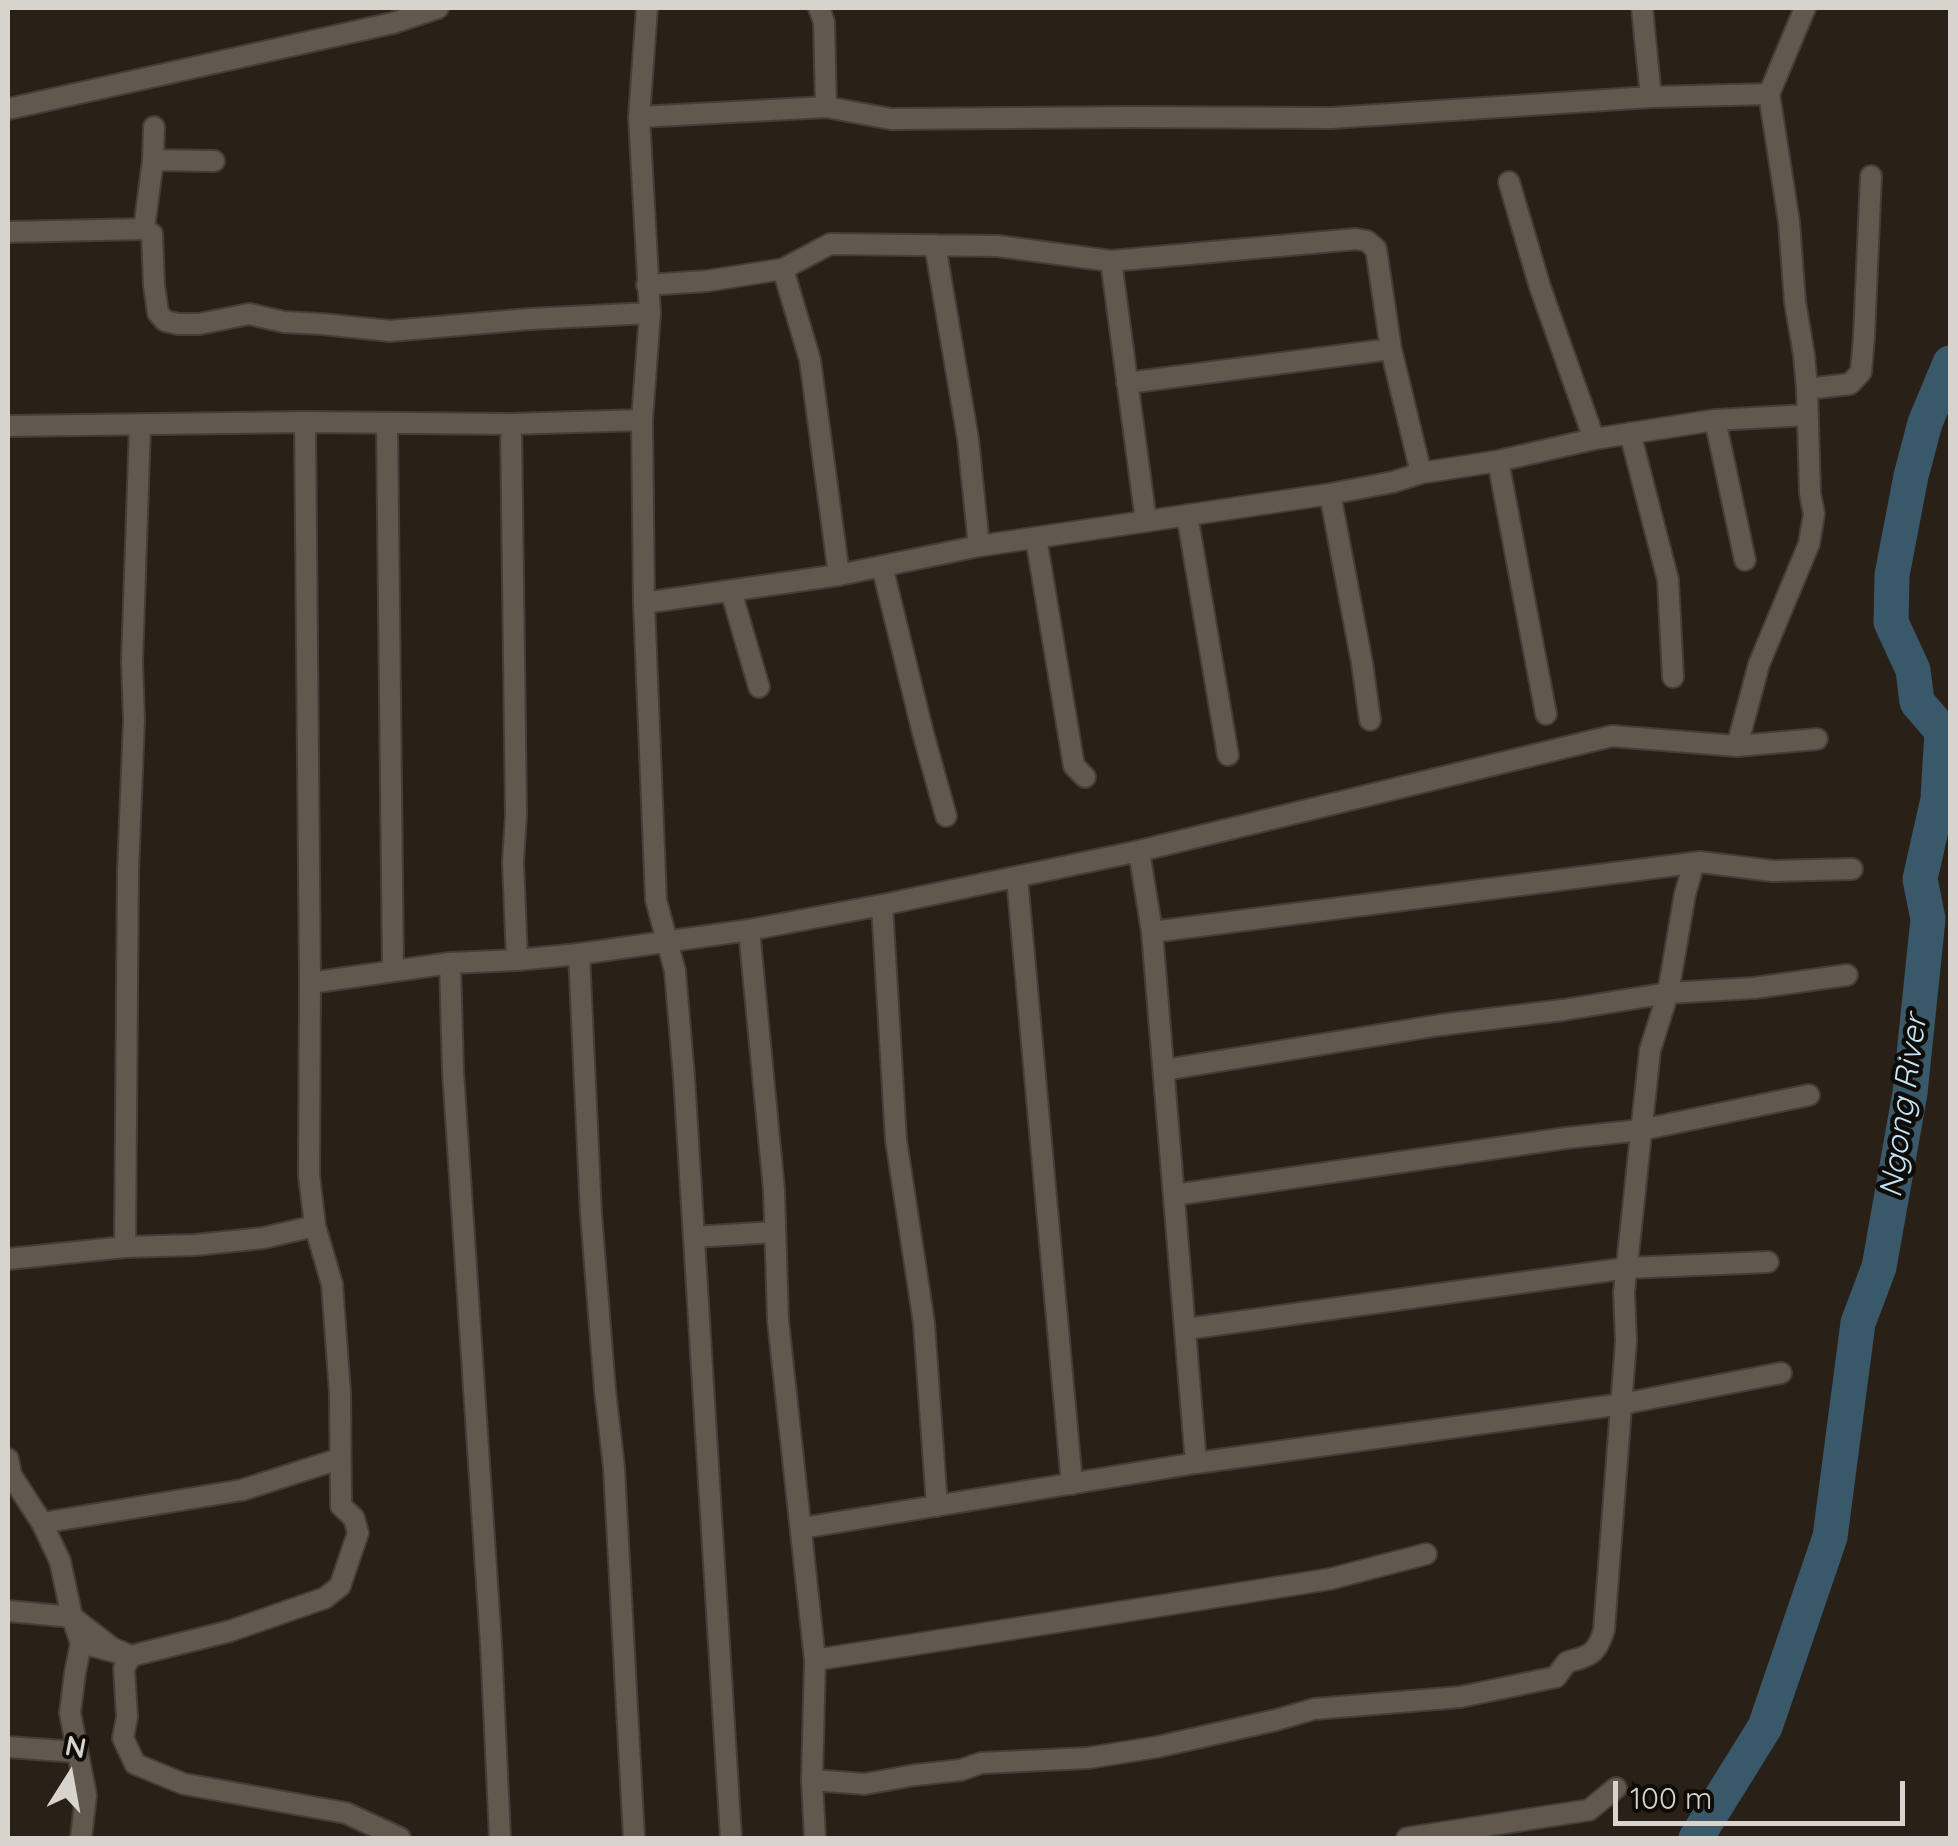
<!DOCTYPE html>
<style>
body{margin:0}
#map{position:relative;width:1958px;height:1846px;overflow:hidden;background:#292118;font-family:Quicksand,sans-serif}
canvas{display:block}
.frame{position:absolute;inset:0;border:10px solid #d8d3cd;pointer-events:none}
.north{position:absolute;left:20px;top:1726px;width:100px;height:100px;-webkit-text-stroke:8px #0f0b07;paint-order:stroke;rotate:11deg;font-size:28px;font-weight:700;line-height:40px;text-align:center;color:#d8d3cd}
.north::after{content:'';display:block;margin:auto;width:35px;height:45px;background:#d8d3cd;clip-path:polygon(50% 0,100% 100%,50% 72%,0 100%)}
.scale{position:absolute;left:1613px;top:1781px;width:292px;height:45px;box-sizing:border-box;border:5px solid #d8d3cd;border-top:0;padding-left:12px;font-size:30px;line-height:35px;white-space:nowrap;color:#d8d3cd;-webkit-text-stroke:8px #0f0b07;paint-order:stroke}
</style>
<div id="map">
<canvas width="1958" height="1846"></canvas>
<div class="frame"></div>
<div class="north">N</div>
<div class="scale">100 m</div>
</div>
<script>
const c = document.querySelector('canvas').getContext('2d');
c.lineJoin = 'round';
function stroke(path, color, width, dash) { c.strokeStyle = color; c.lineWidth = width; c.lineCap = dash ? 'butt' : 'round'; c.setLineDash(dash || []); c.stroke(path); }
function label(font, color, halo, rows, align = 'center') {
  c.font = font + ' Quicksand,sans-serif'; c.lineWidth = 9; c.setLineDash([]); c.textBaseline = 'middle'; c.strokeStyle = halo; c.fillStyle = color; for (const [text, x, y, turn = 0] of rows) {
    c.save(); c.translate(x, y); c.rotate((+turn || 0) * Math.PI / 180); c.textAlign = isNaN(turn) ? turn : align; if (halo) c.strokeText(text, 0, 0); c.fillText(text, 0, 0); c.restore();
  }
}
stroke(new Path2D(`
 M 1696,1838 L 1765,1727 L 1830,1537 L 1858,1323 L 1879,1267 L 1910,1093 L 1928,919 L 1920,879 L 1938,799 L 1942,731 L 1917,702 L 1913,670 L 1891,622 L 1892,575 L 1911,476 L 1925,423 L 1950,363`), '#395869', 35);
const street = new Path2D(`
 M 647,8 L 639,117 L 650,313 L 642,420 L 644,603 L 656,900 L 675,971 L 684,1077 L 731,1838
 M 819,8 L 824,22 L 826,107
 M 1642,8 L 1651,97
 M 8,109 L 393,23 L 438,8
 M 639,117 L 826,107 L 891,119 L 1132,117 L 1331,118 L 1651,97 L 1769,94
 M 153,160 L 154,127
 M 1509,182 L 1540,287 L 1594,439
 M 144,229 L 153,160 L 214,161
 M 8,232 L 144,229 L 152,234 L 154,285 L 158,313 L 165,321 L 178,324 L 199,324 L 249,314 L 284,322 L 322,324 L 390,331 L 530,319 L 650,313
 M 935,245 L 968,439 L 979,546
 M 1111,261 L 1146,521
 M 783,269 L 810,360 L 839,575
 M 647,285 L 707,281 L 783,269 L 830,244 L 998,246 L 1111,261 L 1356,239 L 1367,241 L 1376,249 L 1391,349 L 1421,473
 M 1127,383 L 1391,349
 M 1807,389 L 1850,384 L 1861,372 L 1864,337 L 1871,176
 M 1715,420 L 1745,560
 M 387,424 L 393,970
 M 511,424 L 516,815 L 513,862 L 517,960
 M 8,426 L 305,422 L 511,424 L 642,420
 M 1630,433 L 1668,580 L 1673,677
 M 1498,461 L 1546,714
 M 1330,494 L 1362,663 L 1370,720
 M 1187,515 L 1228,755
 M 1036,538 L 1074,766 L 1085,777
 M 882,566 L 923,733 L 946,816
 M 731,591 L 759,687
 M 644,603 L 839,575 L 979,546 L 1330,494 L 1393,482 L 1421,473 L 1498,461 L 1594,439 L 1715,420 L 1808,415
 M 1737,746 L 1759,664 L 1809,544 L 1814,514 L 1810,493 L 1807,389 L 1804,355 L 1795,302 L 1789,222 L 1769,94 L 1805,8
 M 1139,851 L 1152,932 L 1196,1463
 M 1017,878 L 1072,1484
 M 882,905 L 896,1140 L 924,1323 L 937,1506
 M 749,930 L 774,1190 L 778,1321 L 815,1660 L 812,1780 L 815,1838
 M 1152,932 L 1700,862 L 1773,871 L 1852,869
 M 579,954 L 591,1214 L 605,1390 L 614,1468 L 634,1838
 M 450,963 L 453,1072 L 491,1644 L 500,1838
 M 310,983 L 450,963 L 517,960 L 579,954 L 749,930 L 882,905 L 1139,851 L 1612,736 L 1737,746 L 1817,739
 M 1164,1070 L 1440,1025 L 1563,1010 L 1668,993 L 1754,988 L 1847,975
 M 1174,1195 L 1566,1138 L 1641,1130 L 1809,1095
 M 694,1237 L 775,1232
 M 125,1247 L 128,870 L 134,720 L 132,662 L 140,426
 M 8,1259 L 125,1247 L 195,1245 L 263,1238 L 315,1226
 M 1186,1329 L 1627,1268 L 1768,1262
 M 8,1459 L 11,1475 L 42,1523 L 60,1561 L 72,1617 L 81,1643 L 75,1673 L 70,1713 L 86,1795 L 81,1838
 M 42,1523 L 242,1490 L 339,1459
 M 802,1528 L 1196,1463 L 1622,1404 L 1781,1373
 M 8,1611 L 72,1617 L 112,1648 L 131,1656 L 124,1668 L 127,1717 L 123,1738 L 135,1764 L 184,1784 L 346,1813 L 400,1838
 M 81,1643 L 131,1656 L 230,1631 L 325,1598 L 340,1586 L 358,1533 L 354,1518 L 341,1506 L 340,1393 L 332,1284 L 315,1226 L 309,1175 L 310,983 L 305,422
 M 815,1660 L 1330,1579 L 1426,1554
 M 8,1747 L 77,1752
 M 812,1780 L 865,1784 L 915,1775 L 961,1770 L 981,1763 L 1088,1758 L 1157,1747 L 1276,1720 L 1314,1709 L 1460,1697 L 1556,1677 L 1567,1662 C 1590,1656 1597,1654 1604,1630 L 1626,1341 L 1624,1292 L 1650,1050 L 1668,993 L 1685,894 L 1693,866 L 1700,862
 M 1407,1838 L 1589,1810 L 1616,1788`);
stroke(street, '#453e38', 24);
stroke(street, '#61584e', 20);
label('italic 32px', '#c3e5fa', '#0f0b07', [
 ["Ngong River",1904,1106,-82]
]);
</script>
